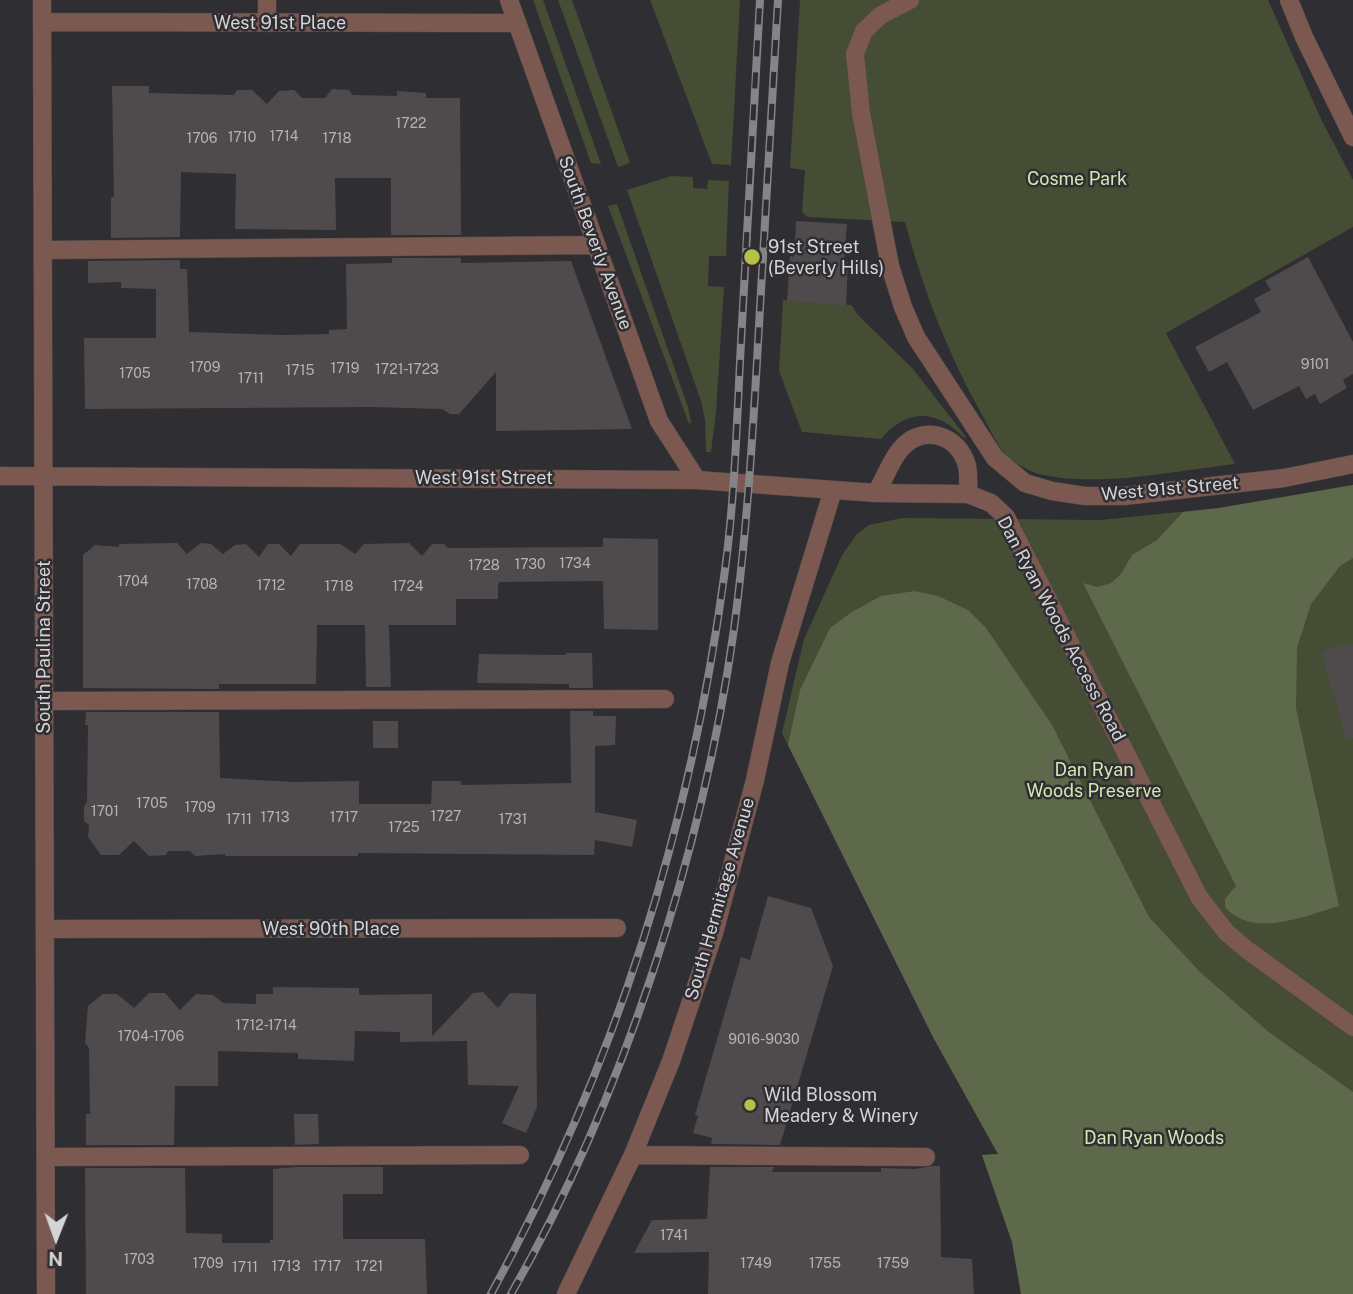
<!DOCTYPE html>
<style>
body{margin:0}
#map{position:relative;width:1353px;height:1294px;overflow:hidden;background:#2f2e32;font-family:"Public Sans",sans-serif}
canvas{display:block}
.north{position:absolute;left:21px;top:1203px;width:70px;height:70px;-webkit-text-stroke:5px #2f2e32;paint-order:stroke;rotate:181deg;font-size:19px;font-weight:700;line-height:28px;text-align:center;color:#d5d4d6}
.north::after{content:'';display:block;margin:auto;width:24px;height:32px;background:#d5d4d6;clip-path:polygon(50% 0,100% 100%,50% 72%,0 100%)}
</style>
<div id="map">
<canvas width="1353" height="1294"></canvas>
<div class="north">N</div>
</div>
<script>
const c = document.querySelector('canvas').getContext('2d');
c.lineJoin = 'round';
function paint(path, color) { c.fillStyle = color; c.fill(path, 'evenodd'); }
function stroke(path, color, width, dash) { c.strokeStyle = color; c.lineWidth = width; c.lineCap = dash ? 'butt' : 'round'; c.setLineDash(dash || []); c.stroke(path); }
function label(font, color, halo, rows, align = 'center') {
  c.font = font + ' "Public Sans",sans-serif'; c.lineWidth = 5; c.setLineDash([]); c.textBaseline = 'middle'; c.strokeStyle = halo; c.fillStyle = color; for (const [text, x, y, turn = 0] of rows) {
    c.save(); c.translate(x, y); c.rotate((+turn || 0) * Math.PI / 180); c.textAlign = isNaN(turn) ? turn : align; if (halo) c.strokeText(text, 0, 0); c.fillText(text, 0, 0); c.restore();
  }
}
paint(new Path2D(`
 M 533,0 L 543,0 L 601,164 L 591,163 Z
 M 558,0 L 572,0 L 630,163 L 618,167 Z
 M 650,0 L 740,0 L 731,165 L 712,164 Z
 M 800,0 L 1268,0 L 1322,121 L 1353,180 L 1353,227 L 1166,333 L 1235,464 C 1176,471 1096,488 1039,474 C 1029,471 1009,460 1003,452 C 995,441 989,427 982,415 C 948,354 923,290 905,222 L 808,217 L 802,212 L 805,170 L 790,168 Z
 M 671,176 L 693,177 L 693,188 L 707,189 L 708,180 L 729,181 L 726,256 L 709,256 L 708,286 L 724,287 L 716,412 L 711,452 L 706,452 L 705,420 L 701,401 L 627,190 Z
 M 617,204 L 688,407 L 691,422 L 689,424 L 608,206 Z
 M 783,300 L 851,305 L 858,315 L 913,369 L 966,437 L 964,438 C 937,409 907,408 881,439 L 802,432 L 779,371 Z
 M 1353,485 L 1353,1294 L 1021,1294 L 1012,1242 L 982,1155 L 998,1154 L 933,1037 L 782,733 L 804,639 L 842,555 L 857,534 L 869,525 L 902,518 L 1100,520 L 1219,508 Z`), '#454e34');
paint(new Path2D(`
 M 1353,485 L 1353,558 L 1340,566 L 1311,604 L 1297,648 L 1296,708 L 1339,906 C 1305,916 1253,939 1225,907 L 1225,899 L 1236,886 L 1083,583 L 1097,587 L 1111,583 L 1121,574 L 1132,555 L 1157,540 L 1183,512 L 1219,508 Z
 M 915,591 L 938,596 L 968,610 L 986,628 L 1052,725 L 1149,917 L 1201,973 L 1270,1033 L 1353,1092 L 1353,1294 L 1021,1294 L 1012,1242 L 982,1155 L 998,1154 L 933,1037 L 788,745 L 800,690 L 830,628 L 852,612 L 881,596 Z`), '#5e684b');
paint(new Path2D(`
 M 112,86 L 149,86 L 149,93 L 234,95 L 237,90 L 252,90 L 267,104 L 279,91 L 294,90 L 302,98 L 325,98 L 332,89 L 349,90 L 352,95 L 397,96 L 397,91 L 426,93 L 426,98 L 460,98 L 461,235 L 391,235 L 391,178 L 335,178 L 336,230 L 235,229 L 236,174 L 181,172 L 180,237 L 111,238 L 111,197 L 114,197 Z
 M 796,221 L 847,224 L 844,262 L 848,262 L 846,305 L 787,301 L 790,256 L 794,257 Z
 M 1308,257 L 1353,342 L 1353,374 L 1343,380 L 1347,388 L 1320,404 L 1315,394 L 1306,399 L 1299,386 L 1253,410 L 1227,362 L 1209,372 L 1195,347 L 1261,312 L 1254,299 L 1271,290 L 1265,281 Z
 M 392,258 L 461,258 L 461,263 L 571,261 L 632,429 L 496,431 L 496,372 L 459,414 L 450,414 L 442,409 L 370,407 L 85,409 L 84,338 L 156,338 L 156,289 L 121,288 L 121,282 L 88,283 L 88,261 L 180,260 L 180,269 L 187,269 L 189,332 L 283,335 L 329,334 L 329,330 L 347,329 L 346,264 L 392,263 Z
 M 603,538 L 658,539 L 658,630 L 604,629 L 603,581 L 500,582 L 498,584 L 498,599 L 456,599 L 456,625 L 389,625 L 391,687 L 366,687 L 365,625 L 317,625 L 316,684 L 219,684 L 219,689 L 83,688 L 83,555 L 95,545 L 119,547 L 119,544 L 177,543 L 187,554 L 201,543 L 211,544 L 223,554 L 235,545 L 246,544 L 259,557 L 268,544 L 279,544 L 291,556 L 300,544 L 340,544 L 355,554 L 364,544 L 409,543 L 422,556 L 432,544 L 444,544 L 448,548 L 603,547 Z
 M 1353,643 L 1353,738 L 1346,739 L 1321,651 Z
 M 566,653 L 592,653 L 593,688 L 569,688 L 569,684 L 477,683 L 479,654 L 566,655 Z
 M 570,711 L 593,711 L 593,716 L 616,716 L 615,745 L 595,746 L 595,812 L 637,820 L 632,847 L 595,840 L 594,855 L 358,853 L 358,856 L 225,856 L 225,854 L 195,856 L 190,851 L 168,851 L 166,855 L 149,856 L 134,841 L 119,855 L 101,855 L 88,837 L 89,825 L 84,821 L 84,807 L 87,802 L 88,725 L 85,725 L 86,712 L 219,712 L 220,778 L 294,782 L 359,781 L 359,804 L 431,804 L 432,781 L 461,781 L 461,785 L 571,783 Z
 M 373,721 L 398,721 L 398,748 L 373,748 Z
 M 768,896 L 811,908 L 833,966 L 780,1145 L 711,1144 L 712,1138 L 693,1133 L 698,1116 L 695,1115 L 741,957 L 750,960 Z
 M 273,987 L 359,988 L 359,995 L 432,994 L 432,1036 L 473,993 L 483,992 L 498,1008 L 510,993 L 536,994 L 537,1107 L 526,1133 L 502,1123 L 519,1086 L 468,1085 L 467,1041 L 400,1042 L 400,1032 L 355,1031 L 354,1061 L 298,1059 L 298,1053 L 218,1051 L 218,1086 L 175,1086 L 174,1145 L 86,1145 L 86,1114 L 90,1114 L 89,1048 L 85,1043 L 88,1006 L 103,994 L 117,994 L 134,1008 L 149,993 L 165,993 L 180,1010 L 196,994 L 213,995 L 223,1003 L 256,1004 L 256,994 L 273,994 Z
 M 294,1114 L 318,1114 L 319,1144 L 295,1145 Z
 M 932,1166 L 940,1166 L 941,1257 L 972,1259 L 974,1294 L 708,1294 L 709,1252 L 634,1253 L 652,1220 L 707,1219 L 710,1167 L 774,1167 L 772,1172 L 881,1172 L 881,1168 L 915,1169 Z
 M 296,1167 L 383,1167 L 383,1194 L 343,1194 L 343,1239 L 425,1239 L 427,1294 L 86,1294 L 85,1168 L 185,1168 L 186,1233 L 222,1234 L 222,1243 L 270,1243 L 270,1240 L 273,1240 L 273,1169 Z`), '#4f4b4d');
const minor = new Path2D(`
 M 42,0 L 46,1294
 M 267,0 L 267,23
 M 509,0 L 659,421 L 697,480
 M 910,0 L 881,15 L 864,31 L 855,54 L 861,113 L 890,266 L 903,307 L 916,337 L 995,458 L 1025,483 L 1052,491 L 1085,496 L 1124,496 L 1284,478 L 1353,464
 M 1289,0 L 1304,37 L 1353,137
 M 42,22 L 517,23
 M 43,250 L 596,245
 M 0,476 L 697,480 L 876,493 L 968,494 L 991,503 L 1006,517 L 1199,897 L 1226,932 L 1246,949 L 1353,1027
 M 876,493 C 884,480 890,462 900,450 C 921,423 959,434 967,466 C 969,475 968,485 968,494
 M 44,701 L 665,699
 M 45,929 L 617,928
 M 633,1155 L 926,1157
 M 46,1157 L 520,1155
 M 566,1294 L 633,1155 L 671,1061 L 714,933 L 755,780 L 780,663 L 833,490`);
stroke(minor, '#4a494c', 19);
stroke(minor, '#7b5951', 18);
const rail = new Path2D(`
 M 491,1294 C 617,1062 690,831 725,570 C 735,495 737,418 741,342 C 747,228 753,114 760,0
 M 511,1294 C 623,1099 703,851 734,629 C 748,523 754,416 760,308 C 766,205 772,103 778,0`);
stroke(rail, '#858487', 8);
stroke(rail, '#2f2e32', 5, [16]);
for (const [x, y, r, color] of [
 [752,257,9,"#b8c147"],
 [750,1105,7,"#b8c147"]
]) { const dot = new Path2D(); dot.arc(x, y, r, 0, 2 * Math.PI); c.fillStyle = color; c.fill(dot); stroke(dot, '#2f2e32', 2.5); }
label('14px', '#b4b2b4', null, [
 ["1722",411,124],
 ["1714",284,137],
 ["1710",242,138],
 ["1706",202,139],
 ["1718",337,139],
 ["9101",1315,365],
 ["1709",205,368],
 ["1719",345,369],
 ["1721-1723",407,370],
 ["1715",300,371],
 ["1705",135,374],
 ["1711",251,379],
 ["1734",575,564],
 ["1730",530,565],
 ["1728",484,566],
 ["1704",133,582],
 ["1708",202,585],
 ["1712",271,586],
 ["1718",339,587],
 ["1724",408,587],
 ["1705",152,804],
 ["1709",200,808],
 ["1701",105,812],
 ["1727",446,817],
 ["1713",275,818],
 ["1717",344,818],
 ["1711",239,820],
 ["1731",513,820],
 ["1725",404,828],
 ["1712-1714",266,1026],
 ["1704-1706",151,1037],
 ["9016-9030",764,1040],
 ["1741",674,1236],
 ["1703",139,1260],
 ["1709",208,1264],
 ["1749",756,1264],
 ["1755",825,1264],
 ["1759",893,1264],
 ["1713",286,1267],
 ["1717",327,1267],
 ["1721",369,1267],
 ["1711",245,1268]
]);
label('18px', '#d5d4d6', '#2f2e32', [
 ["West 91st Place",280,23],
 ["South Beverly Avenue",595,243,70],
 ["West 91st Street",484,478],
 ["West 91st Street",1170,489,-5],
 ["Dan Ryan Woods Access Road",1061,629,62],
 ["South Paulina Street",44,647,-90],
 ["South Hermitage Avenue",720,899,-74],
 ["West 90th Place",331,929]
]);
label('18px', '#d3e7b0', '#2f2e32', [
 ["Cosme Park",1077,179],
 ["Dan Ryan",1094,770],
 ["Woods Preserve",1094,791],
 ["Dan Ryan Woods",1154,1138]
]);
label('18px', '#d5d4d6', '#2f2e32', [
 ["91st Street",768,247],
 ["(Beverly Hills)",768,268],
 ["Wild Blossom",764,1095],
 ["Meadery & Winery",764,1116]
], 'left');
</script>
